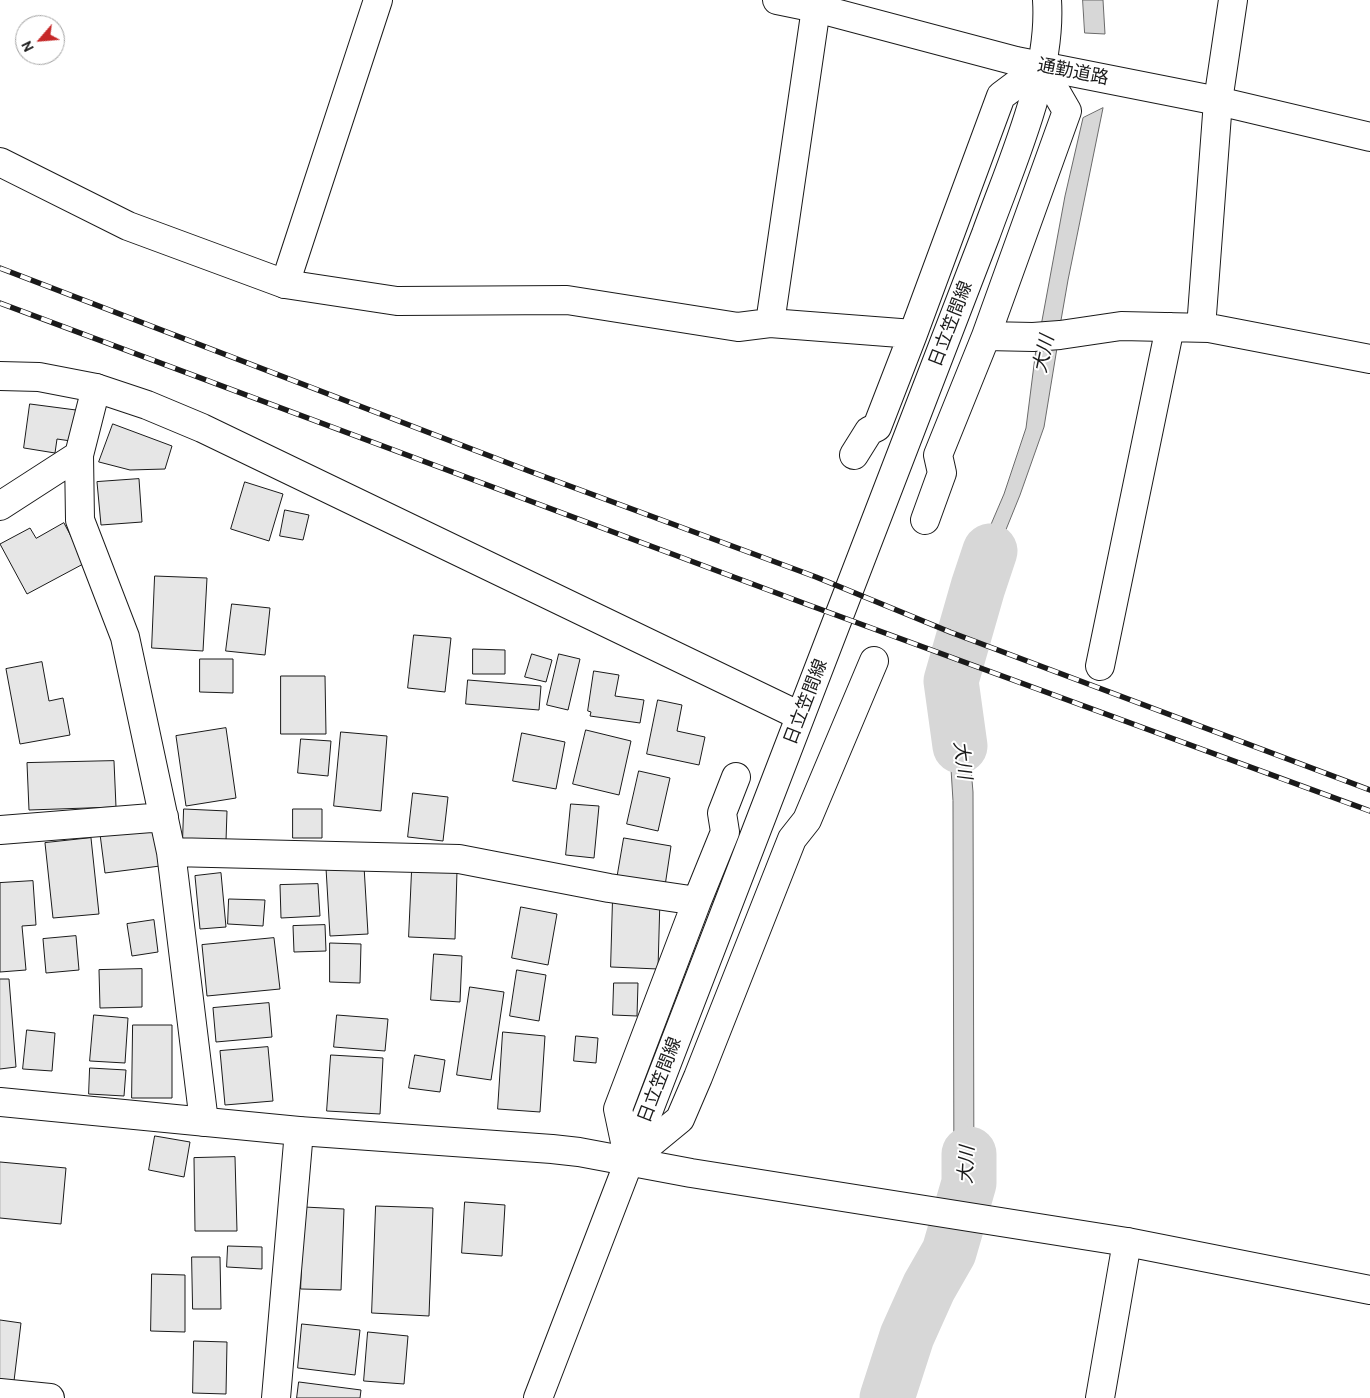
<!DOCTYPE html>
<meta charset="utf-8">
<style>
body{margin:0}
#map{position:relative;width:1370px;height:1398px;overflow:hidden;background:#fff;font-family:Cabin,sans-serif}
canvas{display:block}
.north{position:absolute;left:15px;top:15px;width:50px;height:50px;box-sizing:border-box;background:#fff;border:1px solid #a3a3a3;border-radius:50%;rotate:243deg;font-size:14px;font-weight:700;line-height:20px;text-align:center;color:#1a1a1a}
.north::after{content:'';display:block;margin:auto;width:18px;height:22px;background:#c62828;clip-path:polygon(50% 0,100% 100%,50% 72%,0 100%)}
</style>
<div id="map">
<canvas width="1370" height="1398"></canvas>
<div class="north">N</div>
</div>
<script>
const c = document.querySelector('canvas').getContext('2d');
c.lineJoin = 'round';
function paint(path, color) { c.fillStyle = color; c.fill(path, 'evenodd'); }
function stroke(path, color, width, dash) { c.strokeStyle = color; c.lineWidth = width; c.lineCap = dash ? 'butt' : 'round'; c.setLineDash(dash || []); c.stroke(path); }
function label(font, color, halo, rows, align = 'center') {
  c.font = font + ' Cabin,"Noto Sans JP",sans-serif'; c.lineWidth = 4; c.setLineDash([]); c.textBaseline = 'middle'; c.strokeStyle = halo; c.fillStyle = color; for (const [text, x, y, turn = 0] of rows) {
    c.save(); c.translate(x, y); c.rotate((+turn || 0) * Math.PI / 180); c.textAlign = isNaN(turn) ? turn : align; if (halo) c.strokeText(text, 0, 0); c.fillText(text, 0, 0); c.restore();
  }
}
const water = new Path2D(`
 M 1083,0 L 1103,0 L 1105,34 L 1085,33 Z
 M 1103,108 L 1068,280 L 1060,326 L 1041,326 L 1065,196 L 1083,118 Z
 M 1057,348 L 1044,427 L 1020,495 L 990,569 L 990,613 L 984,630 L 966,622 L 973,601 L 974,564 L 1004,494 L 1026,428 L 1036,349 Z
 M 945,667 L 968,677 L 965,699 L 973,792 L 974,1203 L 954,1199 L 953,801 Z
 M 942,1237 L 960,1240 L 921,1338 L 904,1398 L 886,1398 L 903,1326 Z`);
paint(water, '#d7d7d7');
stroke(water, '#6a6a6a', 1);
stroke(new Path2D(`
 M 960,746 L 951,681 L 978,587 L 990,551
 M 887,1398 L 907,1336 L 929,1287 L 949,1252 L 969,1183 L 969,1154`), '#d7d7d7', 55);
const building = new Path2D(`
 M 30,404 L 76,410 L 71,441 L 57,439 L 55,453 L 24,448 Z
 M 113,424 L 172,446 L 165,469 L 130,470 L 99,462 Z
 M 139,479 L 142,522 L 101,525 L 97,482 Z
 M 245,482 L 283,494 L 269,541 L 231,529 Z
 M 285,510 L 309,515 L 303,540 L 280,536 Z
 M 64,523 L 85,563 L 27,594 L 0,544 L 30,528 L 36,538 Z
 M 155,576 L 207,578 L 203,651 L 152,648 Z
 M 232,604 L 270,608 L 265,655 L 226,651 Z
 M 414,635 L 451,638 L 445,692 L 408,688 Z
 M 473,649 L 505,650 L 505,674 L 473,674 Z
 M 532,654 L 552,660 L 546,682 L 525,677 Z
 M 559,654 L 580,659 L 568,710 L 547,705 Z
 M 200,659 L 233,659 L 233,693 L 200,692 Z
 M 42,662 L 49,701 L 63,698 L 70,735 L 20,744 L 6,669 Z
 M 594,671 L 619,675 L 615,696 L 644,700 L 640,723 L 590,716 L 591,712 L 588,711 Z
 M 281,676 L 325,676 L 326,734 L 281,734 Z
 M 468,680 L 541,686 L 539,710 L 466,704 Z
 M 658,700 L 682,705 L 677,731 L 705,737 L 699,765 L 647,754 Z
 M 226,728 L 236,798 L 186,806 L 176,736 Z
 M 586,730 L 631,741 L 619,795 L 573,784 Z
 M 341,732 L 387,736 L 381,811 L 334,806 Z
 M 522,733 L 565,742 L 556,789 L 513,781 Z
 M 301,739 L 331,741 L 328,776 L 298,773 Z
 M 114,761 L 116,807 L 29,810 L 27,763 Z
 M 639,771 L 670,778 L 658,831 L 627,824 Z
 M 413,793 L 448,797 L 443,841 L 408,837 Z
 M 571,804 L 599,806 L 594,858 L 566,855 Z
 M 184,809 L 227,811 L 226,841 L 183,839 Z
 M 293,809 L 322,809 L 322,838 L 293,838 Z
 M 154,827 L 160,866 L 105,873 L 100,834 Z
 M 91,838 L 99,914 L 53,918 L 45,843 Z
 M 624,838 L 671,846 L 665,886 L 617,879 Z
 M 364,866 L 368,934 L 330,936 L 326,868 Z
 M 412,870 L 457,871 L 455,939 L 409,937 Z
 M 221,873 L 226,927 L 200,929 L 195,876 Z
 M 33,881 L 36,925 L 22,926 L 26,970 L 0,972 L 0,883 Z
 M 318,884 L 320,916 L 281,918 L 280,885 Z
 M 613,897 L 660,898 L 658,969 L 611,967 Z
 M 229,899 L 265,900 L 263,926 L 228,924 Z
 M 521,907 L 557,914 L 548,965 L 512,958 Z
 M 154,920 L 158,952 L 132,956 L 127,924 Z
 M 325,925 L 326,951 L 294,952 L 293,926 Z
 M 76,936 L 79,970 L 46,973 L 43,939 Z
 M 274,938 L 280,989 L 207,996 L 202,945 Z
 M 330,943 L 361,944 L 360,983 L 330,982 Z
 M 434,954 L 462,956 L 460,1002 L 431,1000 Z
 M 142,969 L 142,1007 L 100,1008 L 99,970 Z
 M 517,970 L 546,975 L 539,1021 L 510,1016 Z
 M 0,979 L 9,979 L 16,1067 L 0,1069 Z
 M 614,983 L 638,983 L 637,1016 L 613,1015 Z
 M 470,987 L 504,992 L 491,1080 L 457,1075 Z
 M 269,1003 L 272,1037 L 216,1042 L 213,1008 Z
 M 94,1015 L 128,1018 L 125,1063 L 90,1061 Z
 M 337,1015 L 388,1019 L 385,1051 L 334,1047 Z
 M 133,1025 L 172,1025 L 172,1098 L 132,1098 Z
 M 27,1030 L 55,1033 L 52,1071 L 23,1069 Z
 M 503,1032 L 545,1036 L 540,1112 L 498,1109 Z
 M 576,1036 L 598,1038 L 596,1063 L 574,1061 Z
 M 268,1047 L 273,1101 L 225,1105 L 220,1051 Z
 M 331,1055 L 383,1058 L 380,1114 L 327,1111 Z
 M 415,1055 L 445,1060 L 440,1092 L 409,1088 Z
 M 90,1068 L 126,1070 L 124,1096 L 89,1094 Z
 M 155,1136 L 190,1142 L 184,1177 L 149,1170 Z
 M 235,1157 L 237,1231 L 195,1231 L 194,1158 Z
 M 0,1162 L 66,1168 L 61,1224 L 0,1218 Z
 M 465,1202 L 505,1205 L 502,1256 L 462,1253 Z
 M 376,1206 L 433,1208 L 429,1316 L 372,1313 Z
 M 304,1207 L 344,1209 L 341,1290 L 301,1289 Z
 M 228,1246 L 262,1247 L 262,1269 L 227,1267 Z
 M 192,1257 L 220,1257 L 221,1309 L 193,1309 Z
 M 152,1274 L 185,1275 L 185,1332 L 151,1331 Z
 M 0,1320 L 21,1323 L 14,1381 L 0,1379 Z
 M 302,1324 L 360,1330 L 355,1375 L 298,1368 Z
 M 368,1332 L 408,1336 L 404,1384 L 364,1381 Z
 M 194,1341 L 227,1342 L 226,1394 L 193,1393 Z
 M 299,1382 L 361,1390 L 360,1398 L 297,1398 Z`);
paint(building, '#e6e6e6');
stroke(building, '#1a1a1a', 1);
const street = new Path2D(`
 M 0,162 L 128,226 L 285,284 L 397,301 L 567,300 L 738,327 L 770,323 L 913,334 L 1001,96 L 1041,66 L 1067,111 L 986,336 L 1033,337 L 1060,335 L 1121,326 L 1209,328 L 1370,359
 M 770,323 L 816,8 L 819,0
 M 1201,328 L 1218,101 L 1233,0
 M 96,388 L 79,455 L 80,520 L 125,637 L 171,852 L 204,1122
 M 854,455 L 869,431 L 877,427 L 913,334
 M 0,506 L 79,455
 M 925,520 L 942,473 L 938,455 L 986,336
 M 1100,666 L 1170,327
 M 736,777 L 722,813 L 725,832 L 697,901 L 618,1109 L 629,1161 L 680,1119 L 698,1077 L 792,839 L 807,820 L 874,661
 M 0,830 L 164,817
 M 171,852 L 459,859 L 609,888 L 697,901
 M 0,1393 L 50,1398
 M 276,1398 L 299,1131
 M 1100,1398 L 1127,1242`);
const secondary = new Path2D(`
 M 777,0 L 816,8 L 1016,61 L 1218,101 L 1370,137
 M 285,284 L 378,0
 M 0,376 L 39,377 L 96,388 L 147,405 L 202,428 L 800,716
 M 0,1102 L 299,1131 L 552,1149 L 579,1152 L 691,1173 L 1127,1242 L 1370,1290`);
const primary = new Path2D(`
 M 538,1398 L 986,234 C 1011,164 1052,76 1047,0`);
stroke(street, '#1a1a1a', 30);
stroke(secondary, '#1a1a1a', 30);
stroke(primary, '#1a1a1a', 30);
stroke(street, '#fff', 28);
stroke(secondary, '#fff', 28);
stroke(primary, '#fff', 28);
const rail = new Path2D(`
 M 0,268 L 529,471 L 816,577 L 950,632 L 1370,790
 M 0,303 L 806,604 L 1370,811`);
stroke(rail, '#1a1a1a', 5.5);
stroke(rail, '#fff', 4, [11]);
label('18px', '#1a1a1a', '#fff', [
 ["通勤道路",1073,72,11],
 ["日立笠間線",951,324,-69],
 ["日立笠間線",806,702,-69],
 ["日立笠間線",660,1080,-69]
]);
label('italic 19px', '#1a1a1a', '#fff', [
 ["大川",1044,354,-78],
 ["大川",962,760,83],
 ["大川",967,1165,-87]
]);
</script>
